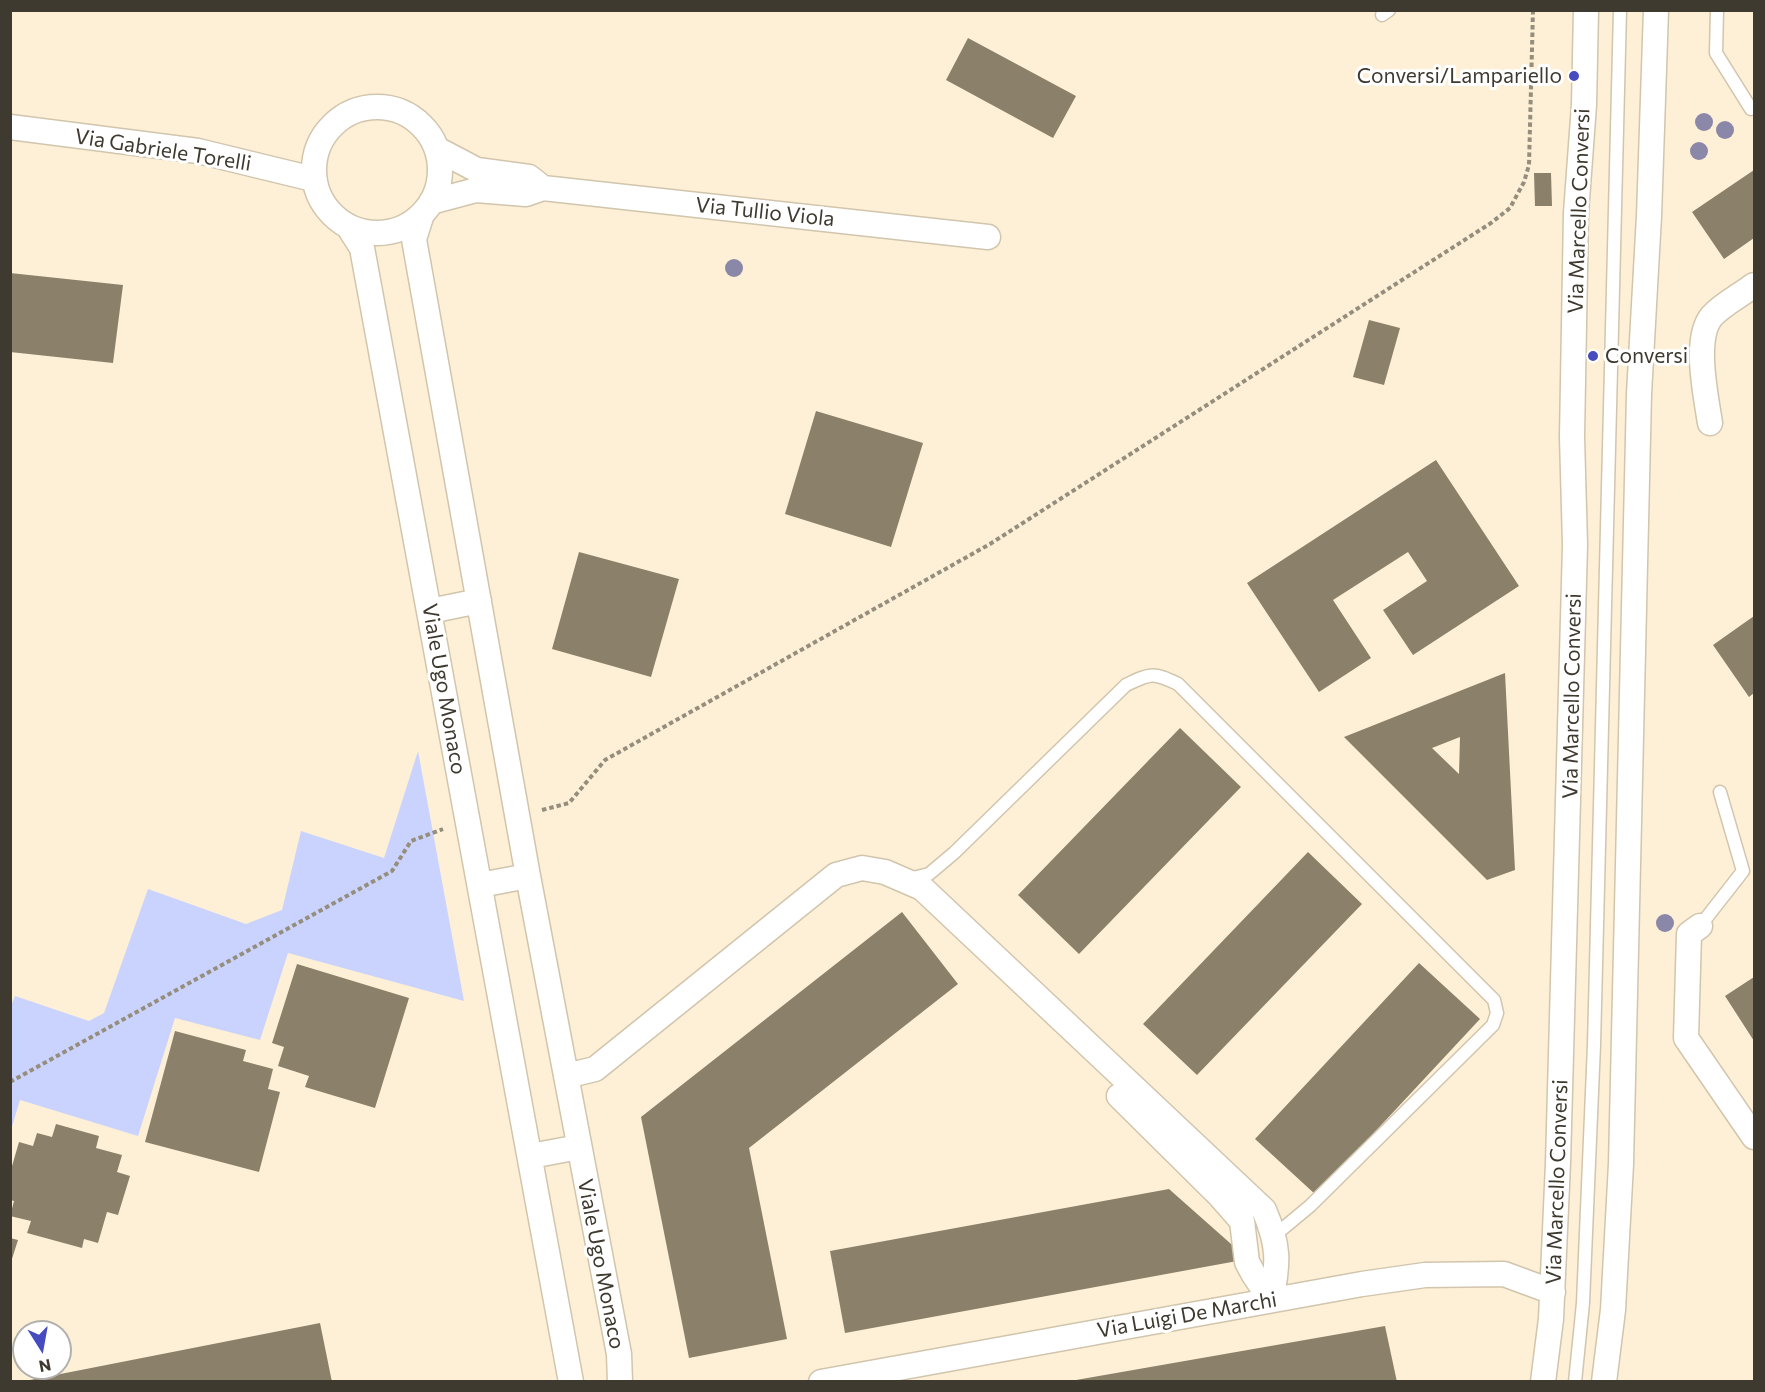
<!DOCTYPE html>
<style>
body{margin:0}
#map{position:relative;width:1765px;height:1392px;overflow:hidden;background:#fdf0d7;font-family:Commissioner,sans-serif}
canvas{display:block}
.frame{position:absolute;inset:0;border:12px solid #3f3a30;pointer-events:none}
.north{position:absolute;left:12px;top:1320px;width:60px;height:60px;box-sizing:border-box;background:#fff;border:2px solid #b2b0ac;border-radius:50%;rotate:169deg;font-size:16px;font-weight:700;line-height:24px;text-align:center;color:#3f3a30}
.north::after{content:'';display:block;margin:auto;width:21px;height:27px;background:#464bc0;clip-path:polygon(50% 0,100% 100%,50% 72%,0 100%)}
</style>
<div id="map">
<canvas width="1765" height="1392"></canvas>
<div class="frame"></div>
<div class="north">N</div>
</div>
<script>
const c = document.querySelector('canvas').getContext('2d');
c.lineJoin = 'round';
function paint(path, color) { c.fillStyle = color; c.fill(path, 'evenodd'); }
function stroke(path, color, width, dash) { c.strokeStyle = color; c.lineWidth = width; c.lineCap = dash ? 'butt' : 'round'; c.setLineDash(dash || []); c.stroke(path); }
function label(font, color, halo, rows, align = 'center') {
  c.font = font + ' Commissioner,sans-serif'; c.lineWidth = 6; c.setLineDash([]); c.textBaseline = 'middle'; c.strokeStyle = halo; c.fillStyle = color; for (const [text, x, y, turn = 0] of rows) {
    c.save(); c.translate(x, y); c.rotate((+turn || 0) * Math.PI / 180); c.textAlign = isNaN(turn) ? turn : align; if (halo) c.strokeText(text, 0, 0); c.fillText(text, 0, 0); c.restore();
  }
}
paint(new Path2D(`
 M 418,751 L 464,1001 L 288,953 L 260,1040 L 175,1018 L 138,1136 L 20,1100 L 11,1130 L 10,1008 L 15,996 L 89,1021 L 104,1013 L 148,889 L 246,924 L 282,910 L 301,831 L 384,858 Z`), '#cad3fd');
paint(new Path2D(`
 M 968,38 L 1076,96 L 1053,138 L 946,80 Z
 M 1754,170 L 1754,238 L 1724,259 L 1692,212 Z
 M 1534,173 L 1551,173 L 1552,206 L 1535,206 Z
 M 10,273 L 123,285 L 113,363 L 10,352 Z
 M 1369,320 L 1400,328 L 1384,385 L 1353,377 Z
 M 816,411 L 923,443 L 891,547 L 785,514 Z
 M 1436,460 L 1519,586 L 1413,655 L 1383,610 L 1427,581 L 1408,552 L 1333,600 L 1371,658 L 1319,692 L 1247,583 Z
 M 579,552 L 679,579 L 651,677 L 552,649 Z
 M 1754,616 L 1754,693 L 1749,697 L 1713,645 Z
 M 1505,673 L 1515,870 L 1487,880 L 1344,737 ZM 1460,737 L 1459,774 L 1432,748 Z
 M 1180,728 L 1241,787 L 1079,954 L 1018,895 Z
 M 1308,852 L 1362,904 L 1197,1075 L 1143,1024 Z
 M 902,912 L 958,984 L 749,1148 L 787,1339 L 689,1358 L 641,1117 Z
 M 1419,963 L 1480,1019 L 1316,1195 L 1255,1139 Z
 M 297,964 L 409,998 L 375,1108 L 305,1087 L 309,1076 L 278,1066 L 284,1047 L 272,1043 Z
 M 1754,977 L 1754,1041 L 1725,996 Z
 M 175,1031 L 246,1050 L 243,1061 L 273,1069 L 268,1089 L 280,1092 L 259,1172 L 145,1142 Z
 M 56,1124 L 99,1136 L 96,1148 L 122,1155 L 117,1172 L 130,1176 L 118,1215 L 107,1212 L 98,1243 L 84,1239 L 82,1248 L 27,1233 L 31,1221 L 10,1216 L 14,1201 L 10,1200 L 10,1173 L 19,1142 L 33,1146 L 37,1133 L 52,1137 Z
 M 1169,1189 L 1248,1259 L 845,1333 L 830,1251 Z
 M 10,1238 L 18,1240 L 11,1262 L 10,1262 Z
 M 320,1323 L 332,1382 L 30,1382 L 30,1380 Z
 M 1385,1326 L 1397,1382 L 1076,1382 L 1076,1380 Z`), '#8b8069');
const service = new Path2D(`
 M 1717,10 L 1716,53 L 1751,109 L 1754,107
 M 1382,15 L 1389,10
 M 909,879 L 929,874 L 954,853 L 1126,685 C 1151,673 1153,672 1178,684 L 1494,1000 L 1497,1013 L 1493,1025 L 1310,1206 L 1275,1235
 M 1700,926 L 1743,871 L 1720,792
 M 1575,1382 L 1583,1303 L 1594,1045 L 1620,10`);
const minor = new Path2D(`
 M314 170a63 63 0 1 1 126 0a63 63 0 1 1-126 0Z
 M 10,127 L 198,151 L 313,179
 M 437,149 L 477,170 L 529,177 L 543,188
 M 431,202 L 476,190 L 526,194 L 543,188 L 988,237
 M 422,214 L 414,239 L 415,245 L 528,876 L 619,1354 L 620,1382
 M 348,226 L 362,248 L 571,1382
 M 1710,423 C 1706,396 1693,338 1712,316 C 1723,304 1741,295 1754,285
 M 430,611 L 479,601
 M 480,885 L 528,876
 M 1700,926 L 1689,934 L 1686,1038 L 1754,1137
 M 566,1076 L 595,1069 L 836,875 L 862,868 L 885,872 L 922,888 L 1264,1210 C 1279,1245 1279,1262 1271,1300
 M 1119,1096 L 1220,1196 L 1242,1221 L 1247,1262 L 1254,1275 L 1271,1300
 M 531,1156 L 579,1147
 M 821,1382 L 1362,1284 L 1425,1275 L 1504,1274 L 1553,1292
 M 1543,1382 L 1551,1319 L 1558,1163 L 1575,545 L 1572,437 L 1576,213 L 1584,105 L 1586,10
 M 1604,1382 L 1613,1310 L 1621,1164 L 1639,394 L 1649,216 L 1656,10`);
stroke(service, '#d1c5ad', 15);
stroke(minor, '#d1c5ad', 27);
stroke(new Path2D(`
 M 542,810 L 569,803 L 605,760 L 990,544 L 1491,223 L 1510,208 L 1524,182 L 1529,165 L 1533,10
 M 10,1082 L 392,871 L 411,841 L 443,829`), '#968e7d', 4, [4.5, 3]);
stroke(service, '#fff', 12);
stroke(minor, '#fff', 24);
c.fillStyle = '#8b87a9';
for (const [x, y] of [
 [1704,122],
 [1725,130],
 [1699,151],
 [734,268],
 [1665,923]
]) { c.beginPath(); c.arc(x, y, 9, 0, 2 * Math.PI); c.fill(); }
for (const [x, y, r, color] of [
 [1574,76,6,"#464bc0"],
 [1593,356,6,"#464bc0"]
]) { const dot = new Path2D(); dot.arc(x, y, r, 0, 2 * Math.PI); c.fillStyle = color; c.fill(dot); stroke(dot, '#fff', 2); }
label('21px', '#3f3a30', '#fff', [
 ["Conversi/Lampariello",1562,76],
 ["Conversi",1605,356,"left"]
], 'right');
label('21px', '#3f3a30', '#fff', [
 ["Via Gabriele Torelli",163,150,9],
 ["Via Marcello Conversi",1579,211,-88],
 ["Via Tullio Viola",765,212,6],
 ["Viale Ugo Monaco",444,689,80],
 ["Via Marcello Conversi",1572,696,-89],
 ["Via Marcello Conversi",1557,1182,-88],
 ["Viale Ugo Monaco",601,1264,79],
 ["Via Luigi De Marchi",1187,1315,-10]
]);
</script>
